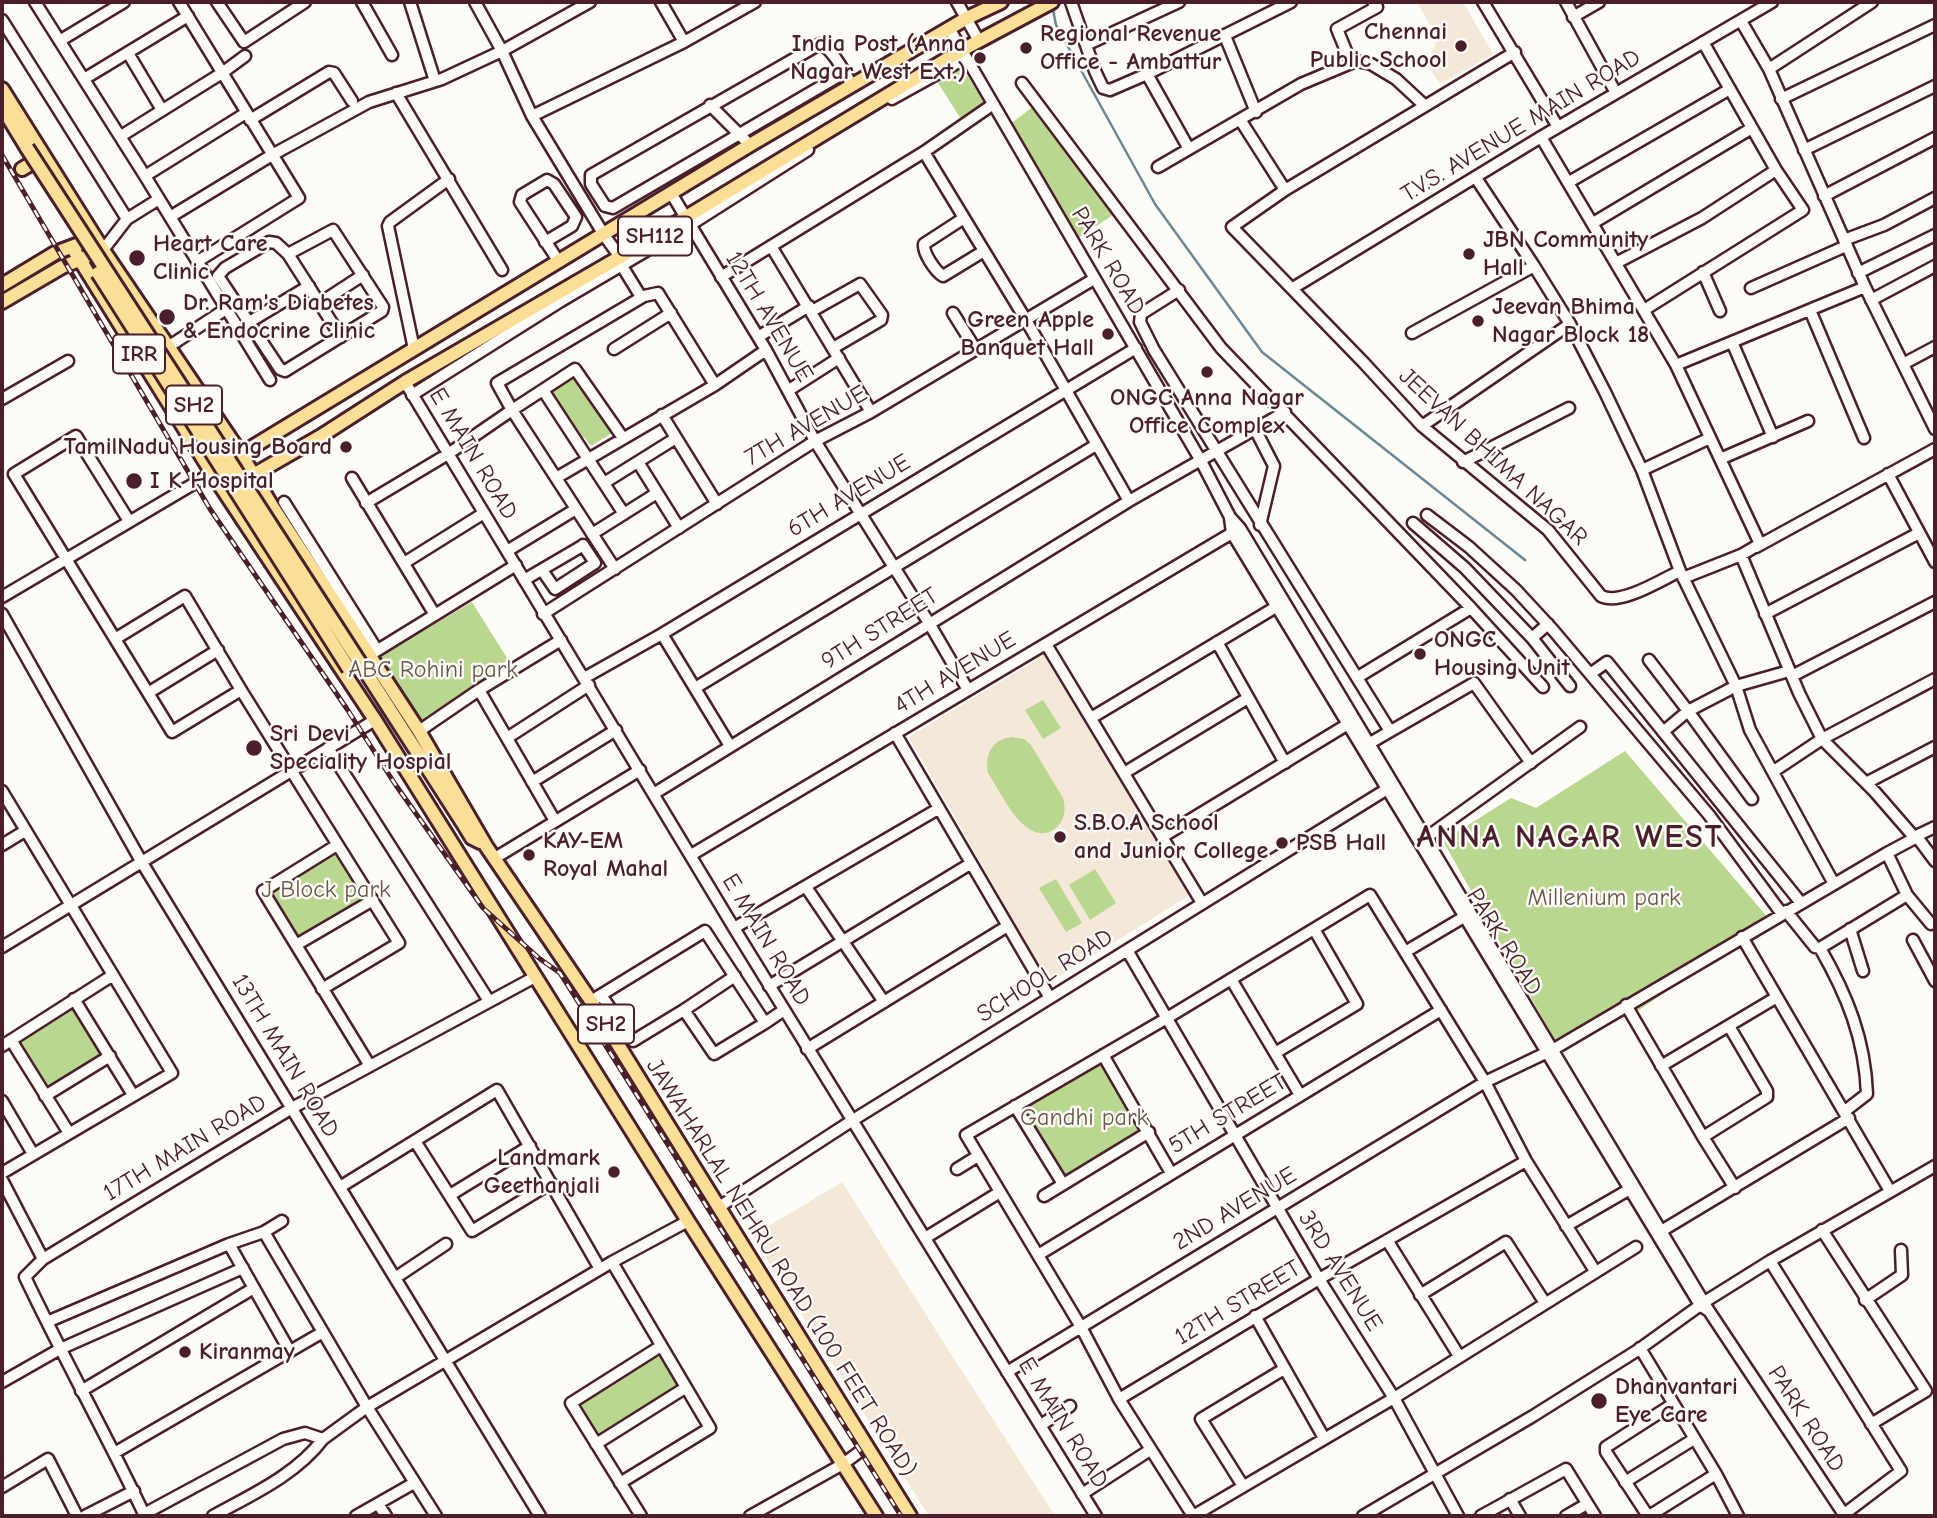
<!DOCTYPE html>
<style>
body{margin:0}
#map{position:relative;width:1937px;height:1518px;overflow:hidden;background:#fdfcf7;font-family:"Comic Neue",sans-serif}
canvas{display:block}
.frame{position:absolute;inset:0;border:4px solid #4a1f2b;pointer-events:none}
</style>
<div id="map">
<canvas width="1937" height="1518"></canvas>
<div class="frame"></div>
</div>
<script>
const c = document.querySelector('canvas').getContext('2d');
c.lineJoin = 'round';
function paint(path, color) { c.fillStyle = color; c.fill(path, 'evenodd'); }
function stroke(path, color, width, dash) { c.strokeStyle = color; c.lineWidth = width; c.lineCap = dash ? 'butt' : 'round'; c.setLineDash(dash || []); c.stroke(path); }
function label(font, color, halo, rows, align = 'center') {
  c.font = font + ' "Comic Neue",sans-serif'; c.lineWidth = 5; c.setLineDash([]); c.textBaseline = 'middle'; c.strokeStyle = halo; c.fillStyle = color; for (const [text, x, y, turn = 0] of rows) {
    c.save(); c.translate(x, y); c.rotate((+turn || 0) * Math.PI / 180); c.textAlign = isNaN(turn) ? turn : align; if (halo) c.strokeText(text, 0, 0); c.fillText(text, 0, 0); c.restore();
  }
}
paint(new Path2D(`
 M 1417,2 L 1463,2 L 1493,54 L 1440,84 L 1426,64 L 1438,39 Z
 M 1044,655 L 1190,895 L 1049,983 L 909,737 Z
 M 842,1182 L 935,1329 L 1055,1516 L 929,1516 L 752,1236 Z`), '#f4e9d8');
paint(new Path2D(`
 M 962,67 L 985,104 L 961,119 L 938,83 Z
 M 1034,106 L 1116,213 L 1075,240 L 1009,125 Z
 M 576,373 L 612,433 L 591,446 L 584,437 L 575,442 L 545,393 Z
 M 472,602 L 512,666 L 421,724 L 377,658 Z
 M 1043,700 L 1061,728 L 1043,739 L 1025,710 Z
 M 1011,737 L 1024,739 L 1031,745 L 1063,798 C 1066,809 1065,820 1056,828 C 1026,851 1001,792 988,773 C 985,755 991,740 1011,737 Z
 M 1625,751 L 1770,920 L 1635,1013 L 1557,1044 L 1443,841 L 1511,798 L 1536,808 Z
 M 337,845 L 373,900 L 296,945 L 263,891 Z
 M 1095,869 L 1116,903 L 1090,920 L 1069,885 Z
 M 1056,879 L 1082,923 L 1066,932 L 1039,888 Z
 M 74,999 L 110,1056 L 45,1096 L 11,1040 Z
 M 1103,1060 L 1144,1129 L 1064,1177 L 1021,1106 Z
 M 665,1353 L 685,1388 L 596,1444 L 577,1399 Z`), '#b9d78f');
stroke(new Path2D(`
 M 1052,5 L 1056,25 L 1155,204 L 1262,352 L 1525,560`), '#6a8895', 2.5);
const minor = new Path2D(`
 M 35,2 L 145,176 L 270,380
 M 179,2 L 299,198 L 198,261
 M 217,2 L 244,42 L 305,2
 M 362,2 L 392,55
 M 410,2 L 435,81
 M 475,2 L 502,51 L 532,116 L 604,235 L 620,257
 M 661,2 L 684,42
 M 957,2 L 979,41
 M 1071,2 L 1095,71 L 1103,88 L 1110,90 L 1147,74
 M 1291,2 L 1147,74 L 1189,149 L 1301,84 L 1356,61 L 1371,64 L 1396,79 L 1424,105
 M 1483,2 L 1558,127
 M 1566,2 L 1616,93
 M 1573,17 L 1599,2
 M 2,20 L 127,219
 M 1741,21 L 1769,69 L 1865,287 L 1935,429
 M 949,28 L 1201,461 L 1230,517 L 1240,528 L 1709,1311 L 1845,1516
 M 1225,36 L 1256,112
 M 61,40 L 124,2
 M 1086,45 L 1179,2
 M 1515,52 L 1285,190 L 1232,227 L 1364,363 L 1422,426 L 1548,530 L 1601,596 C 1620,606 1661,580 1680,571
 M 128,53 L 162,110
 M 1351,63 L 1337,29 L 1377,7 L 1373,2
 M 1769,69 L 1872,2
 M 844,73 L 613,208 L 605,206 L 591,184 L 591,175 L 820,44 C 833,49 844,72 852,85
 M 84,79 L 188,16
 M 1022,83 L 1221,348 L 1471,608 L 1543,687
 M 396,93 L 502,270
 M 892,99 L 966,58
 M 1781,99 L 1935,25
 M 710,105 L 750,145
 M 532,116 L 684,42 L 755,2
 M 250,120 L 329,72 L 334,73 L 352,101
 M 1241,121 L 1285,190
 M 121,136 L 222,73 L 245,56
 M 1541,137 L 1676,365 L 1760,544 L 1741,555 L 1683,578
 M 1804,150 L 1935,86
 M 924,152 L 1026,320 L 1129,501
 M 1158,167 L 1189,149
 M 145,176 L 246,113
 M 1476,178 L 1534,266 L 1570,324 L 1605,392 L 1642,470 L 1680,571 L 1736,686 L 1750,730 L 1834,884
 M 1569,182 L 1730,89
 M 671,193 L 766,350 L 815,441 L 929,623 L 968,690
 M 1824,196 L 1935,138
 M 170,217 L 272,155 L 369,102 L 442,79 L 502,51 L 590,2
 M 964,218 L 924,244 C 923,253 935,271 943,276 L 984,251
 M 1593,223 L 1752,128
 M 333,230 L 383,307 L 382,311 L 285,371 L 280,369 L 218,276 L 225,268 L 269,242 L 276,243 L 288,254 Z
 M 1844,240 L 1884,225 L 1935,198
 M 545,242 L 572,226 L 576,217 L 554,184 L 547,180 L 522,195 L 520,202 L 559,262
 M 771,246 L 871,412
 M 103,250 L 127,219 L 159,199
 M 288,254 L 341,337
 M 1616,263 L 1702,218 L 1776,170
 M 622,266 L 641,297
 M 1703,272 L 1720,311
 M 1858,273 L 1935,235
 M 721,277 L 924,152 L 992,105
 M 1293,288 L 1541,137 L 1772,2
 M 1751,288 L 1846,246
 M 1179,290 L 1141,314 L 1140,322 L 1154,350 L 1390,731
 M 1871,300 L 1935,266
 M 320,303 L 363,275
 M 1644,310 L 1803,210 L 1776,170 L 1703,42
 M 1810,310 L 1864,438
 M 812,311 L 860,284 L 882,315 L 881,320 L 833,348
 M 953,313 L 976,350
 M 246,324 L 309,286
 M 1412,333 L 1534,266
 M 758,337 L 809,306
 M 1732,342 L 1773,437
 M 168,347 L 226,309
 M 414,349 L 388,226 L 390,222 L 449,179
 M 614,349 L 671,313
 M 1903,364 L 1935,347
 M 1676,365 L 1865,287
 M 405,382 L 734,928 L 1096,1516
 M 715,385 L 766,350
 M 543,390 L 624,514
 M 789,390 L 839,358
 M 412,395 L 561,301 L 690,225 L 808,150
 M 2,399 L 68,361
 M 662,415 L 717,504
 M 1422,426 L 1570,324
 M 1255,429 L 1274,466 L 1260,525
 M 1720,459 L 1808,421
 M 638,462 L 679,528
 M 1463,462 L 1569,408
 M 1642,470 L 1710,438
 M 1888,474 L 1935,562
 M 352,478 L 435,615
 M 556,478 L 715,385 L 658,293 L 644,296 L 497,383 L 512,410 L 575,369 L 623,438
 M 604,483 L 676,438
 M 284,502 L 377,650
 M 366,503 L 448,454 L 512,410 L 615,569
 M 1427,515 L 1469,547 L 1516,590 L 1553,630 L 1709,815 L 1782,914
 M 1230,518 L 1232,533 L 1700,1305 L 1709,1311
 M 129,521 L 76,436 L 14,474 L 172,732 L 241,690
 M 1413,523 L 1465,568 L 1532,638 L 1548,624
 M 592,534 L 657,493
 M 1756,547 L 1935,449
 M 507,551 L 576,509
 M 1741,555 L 1799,693 L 1822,739 L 1875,792 L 1914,837 L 1935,827
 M 404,563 L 484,513
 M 524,580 L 582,546 L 583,545 L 595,563 L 555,589 L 542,570
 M 2,597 L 212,473
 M 2,614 L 141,861 L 540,1516
 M 543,614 L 815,441 L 871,412 L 1094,279
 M 1765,614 L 1919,533
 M 662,634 L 730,746
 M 1532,638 L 1570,686
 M 115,639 L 185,596 L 241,690 L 399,943 L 322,989
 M 1217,642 L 1285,763
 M 1046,644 L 1202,903
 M 373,653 L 516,565
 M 1649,660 L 1688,711 L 1736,686 L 1789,671
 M 1590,674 L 1607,662 L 1801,903
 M 1792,676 L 1935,602
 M 1358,677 L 1471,608
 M 584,678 L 662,634 L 1136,348
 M 695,688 L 1096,445
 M 479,690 L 555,821
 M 148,693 L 218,650
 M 1091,718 L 1281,604
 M 419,731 L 479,690 L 561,640
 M 1663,732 L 1688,711 L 1752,799
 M 895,733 L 1050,998
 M 507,738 L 589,685
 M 1370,743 L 1474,683 L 1531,763
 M 328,748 L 489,1001
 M 1774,771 L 1822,739 L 1935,679
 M 1124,773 L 1248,698
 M 532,782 L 616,730
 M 1866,783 L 1935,747
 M 2,791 L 172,1073 L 2,1173
 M 655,793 L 1129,501 L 1285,412
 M 1162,837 L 1353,721
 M 1427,837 L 1580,727
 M 2,845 L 25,831
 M 337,845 L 263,891 L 370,1066
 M 1887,853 L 1907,895 L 1931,924
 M 691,855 L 1237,530
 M 495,858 L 640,770
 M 806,887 L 884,1002
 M 1786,911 L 1815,947 L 1820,948 L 1907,895
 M 734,928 L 938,809
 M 1850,929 L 1863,971
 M 1742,937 L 1890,1191
 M 1913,940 L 1935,981
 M 296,945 L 373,900
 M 2,947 L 375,720
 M 1820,948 C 1847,995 1865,1039 1867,1094 L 1845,1111
 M 1127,950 L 1319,1279 L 1394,1398 L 1458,1516
 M 1405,952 L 1464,917
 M 1231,979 L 1300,1095
 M 769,986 L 970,864
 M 601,995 L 633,1041 L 684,1010 L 714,1054 L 765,1023
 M 74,999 L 133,1095
 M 591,1001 L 705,931 L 765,1023 L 784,1010
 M 1626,1005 L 1703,1137 L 1735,1188
 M 684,1010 L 735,976
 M 11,1040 L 69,1133
 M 2,1046 L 113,975
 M 807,1049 L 1006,927
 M 1275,1053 L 1357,1004 L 1314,929
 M 1103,1055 L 1171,1173
 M 1661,1066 L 1777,997
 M 45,1096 L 110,1056
 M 2,1101 L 33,1154
 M 1015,1106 L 1063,1184
 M 1703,1137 L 1767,1097 L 1767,1091 L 1729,1026
 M 415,1141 L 472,1231 L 551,1183
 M 957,1169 L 978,1156
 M 2,1180 L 43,1259 L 25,1277 C 63,1357 106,1434 144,1514
 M 340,1187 L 497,1090 L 600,1269
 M 450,1195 L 530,1146
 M 1044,1196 L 1149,1132
 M 719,1207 L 853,1120 L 1392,786
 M 1566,1226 L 1630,1189
 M 1822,1230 L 1926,1391 L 1871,1424
 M 264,1232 L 282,1221
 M 1658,1233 L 1849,1118
 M 925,1238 L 1000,1192
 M 1387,1240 L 1459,1356
 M 229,1244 L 289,1350
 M 1038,1255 L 1441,1010
 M 43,1259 L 292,1108 L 535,977
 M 1770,1261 L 1901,1471 L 1843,1515
 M 612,1262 L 710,1428 L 620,1483
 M 395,1278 L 446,1244
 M 1420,1295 L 1506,1242 L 1545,1303
 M 1865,1300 L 1902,1275 L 1901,1250
 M 1255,1316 L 1324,1438
 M 47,1322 L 229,1244 L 264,1232 L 367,1407 L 436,1516
 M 1640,1348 L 1716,1474 L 1738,1516
 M 1007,1372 L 1485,1082 L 1554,1049 L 1887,853 L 1917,837 L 1935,861
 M 2,1382 L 60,1349 L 243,1268
 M 81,1391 L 254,1288
 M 1119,1399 L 1319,1279 L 1526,1161
 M 1041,1425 L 1070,1406
 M 596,1444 L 685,1388
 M 116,1452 L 323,1332
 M 1625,1482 L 1694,1439
 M 1243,1486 L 1201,1419 L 1284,1369
 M 2,1487 L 48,1459 L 77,1516
 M 1082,1494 L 1150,1450
 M 1510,1499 L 1520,1516
 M 378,1504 L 386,1516
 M 85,1516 L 134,1491
 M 145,1516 L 144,1514 L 283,1439 L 305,1433 L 323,1439 L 367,1407 L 612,1262 L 688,1221
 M 213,1516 C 251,1495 296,1475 323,1439
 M 356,1516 L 414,1483
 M 641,1516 L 571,1403 L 661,1346
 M 750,1516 L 843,1464 L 866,1447
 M 1193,1516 L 1119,1399 L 1081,1327 L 966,1135 L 1167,1018 L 1370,895 L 1485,1082 L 1526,1161 L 1595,1271
 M 1193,1516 L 1394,1398 L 1636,1247
 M 1363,1516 L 1533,1416 L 1638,1350 L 1706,1301 L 1770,1261 L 1935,1166
 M 1481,1516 L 1566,1469 L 1595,1516
 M 1566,1516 L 1587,1504
 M 1648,1516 L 1606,1452 L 1606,1447 L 1673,1404
 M 1649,1516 L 1716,1474`);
const major = new Path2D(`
 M 2,89 L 103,250 L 241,454 L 272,506 L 419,731 L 486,846 L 591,1001 L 910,1516
 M 2,107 L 27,148
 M 22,169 L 44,156
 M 72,247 L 212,473 L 375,720 L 688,1221 L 876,1516
 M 2,285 L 55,253 L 79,244
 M 2,302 L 62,267 L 103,250
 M 236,457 L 750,145 L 967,18 L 1001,2
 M 248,478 L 321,436 L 405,382 L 620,257 L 962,50 L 1052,2
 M 360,663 L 464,825 L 472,838 L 480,842`);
stroke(minor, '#4a1f2b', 15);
stroke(major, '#4a1f2b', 18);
stroke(minor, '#fdfcf7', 10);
stroke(major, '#fcde96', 12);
const rail = new Path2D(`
 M 2,155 L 210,509 L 347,709 L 395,784 L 483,908 L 540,959 L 560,973 L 901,1516`);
stroke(rail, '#4a1f2b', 5);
stroke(rail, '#fdfcf7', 2.5, [8]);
const majorBridge = new Path2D(`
 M 27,148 L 360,663
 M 98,273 L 349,669`);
stroke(majorBridge, '#4a1f2b', 18, []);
stroke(majorBridge, '#fcde96', 12);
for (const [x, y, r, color] of [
 [1461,46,7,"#4a1f2b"],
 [1026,48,7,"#4a1f2b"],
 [980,58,7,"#4a1f2b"],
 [1469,254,7,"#4a1f2b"],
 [137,258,9,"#4a1f2b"],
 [167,317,9,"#4a1f2b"],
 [1478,321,7,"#4a1f2b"],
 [1108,334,7,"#4a1f2b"],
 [1207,372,7,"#4a1f2b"],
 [346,447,7,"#4a1f2b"],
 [134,481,9,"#4a1f2b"],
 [1420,654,7,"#4a1f2b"],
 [254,748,9,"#4a1f2b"],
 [1060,837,7,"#4a1f2b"],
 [1282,843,7,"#4a1f2b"],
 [529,855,7,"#4a1f2b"],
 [614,1172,7,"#4a1f2b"],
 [185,1352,7,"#4a1f2b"],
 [1599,1401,9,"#4a1f2b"]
]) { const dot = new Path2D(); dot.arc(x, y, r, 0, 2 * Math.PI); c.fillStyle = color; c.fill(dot); stroke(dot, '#fdfcf7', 2.5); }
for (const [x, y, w] of [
 [655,236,74],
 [139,354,52],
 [194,405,56],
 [606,1024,56]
]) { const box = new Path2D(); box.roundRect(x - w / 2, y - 19.5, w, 39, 5); c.fillStyle = '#fdfcf7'; c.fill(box); stroke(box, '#4a1f2b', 2); }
label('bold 23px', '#4a1f2b', null, [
 ["SH112",655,236],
 ["IRR",139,354],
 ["SH2",194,405],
 ["SH2",606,1024]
]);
label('bold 24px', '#4a1f2b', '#fdfcf7', [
 ["Chennai",1447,32,"right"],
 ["Public School",1447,60,"right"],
 ["Regional Revenue",1040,34],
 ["Office - Ambattur",1040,62],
 ["India Post (Anna",966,44,"right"],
 ["Nagar West Ext.)",966,72,"right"],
 ["JBN Community",1483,240],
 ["Hall",1483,268],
 ["Heart Care",153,244],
 ["Clinic",153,272],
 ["Dr. Ram's Diabetes",183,303],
 ["& Endocrine Clinic",183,331],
 ["Jeevan Bhima",1492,307],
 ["Nagar Block 18",1492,335],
 ["Green Apple",1094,320,"right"],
 ["Banquet Hall",1094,348,"right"],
 ["ONGC Anna Nagar",1207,398,"center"],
 ["Office Complex",1207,426,"center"],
 ["TamilNadu Housing Board",332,447,"right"],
 ["I K Hospital",150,481],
 ["ONGC",1434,640],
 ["Housing Unit",1434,668],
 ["Sri Devi",270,734],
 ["Speciality Hospial",270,762],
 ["S.B.O.A School",1074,823],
 ["and Junior College",1074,851],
 ["KAY-EM",543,841],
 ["Royal Mahal",543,869],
 ["PSB Hall",1296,843],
 ["Landmark",600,1158,"right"],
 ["Geethanjali",600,1186,"right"],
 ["Kiranmay",199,1352],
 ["Dhanvantari",1615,1387],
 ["Eye Care",1615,1415]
], 'left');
label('24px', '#4a1f2b', '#fdfcf7', [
 ["T.V.S. AVENUE MAIN ROAD",1521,126,-31],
 ["PARK ROAD",1108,261,59],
 ["12TH AVENUE",769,317,59],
 ["7TH AVENUE",806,426,-30],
 ["E MAIN ROAD",473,454,59],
 ["JEEVAN BHIMA NAGAR",1493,457,43],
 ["6TH AVENUE",849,496,-31],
 ["9TH STREET",880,629,-32],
 ["4TH AVENUE",955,673,-31],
 ["E MAIN ROAD",766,940,59],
 ["PARK ROAD",1504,942,58],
 ["SCHOOL ROAD",1045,976,-32],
 ["13TH MAIN ROAD",285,1056,59],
 ["5TH STREET",1228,1114,-31],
 ["17TH MAIN ROAD",185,1148,-31],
 ["2ND AVENUE",1235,1209,-31],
 ["JAWAHARLAL NEHRU ROAD (100 FEET ROAD)",781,1268,58],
 ["3RD AVENUE",1340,1271,58],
 ["12TH STREET",1238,1303,-31],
 ["PARK ROAD",1806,1419,57],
 ["E MAIN ROAD",1063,1423,58]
]);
label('24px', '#6b5649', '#fdfcf7', [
 ["ABC Rohini park",433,670],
 ["J Block park",326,890],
 ["Millenium park",1604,898],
 ["Gandhi park",1084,1118]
]);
c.letterSpacing = '2px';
label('bold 32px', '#4a1f2b', '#fdfcf7', [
 ["ANNA NAGAR WEST",1570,838]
]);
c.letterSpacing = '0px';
</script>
